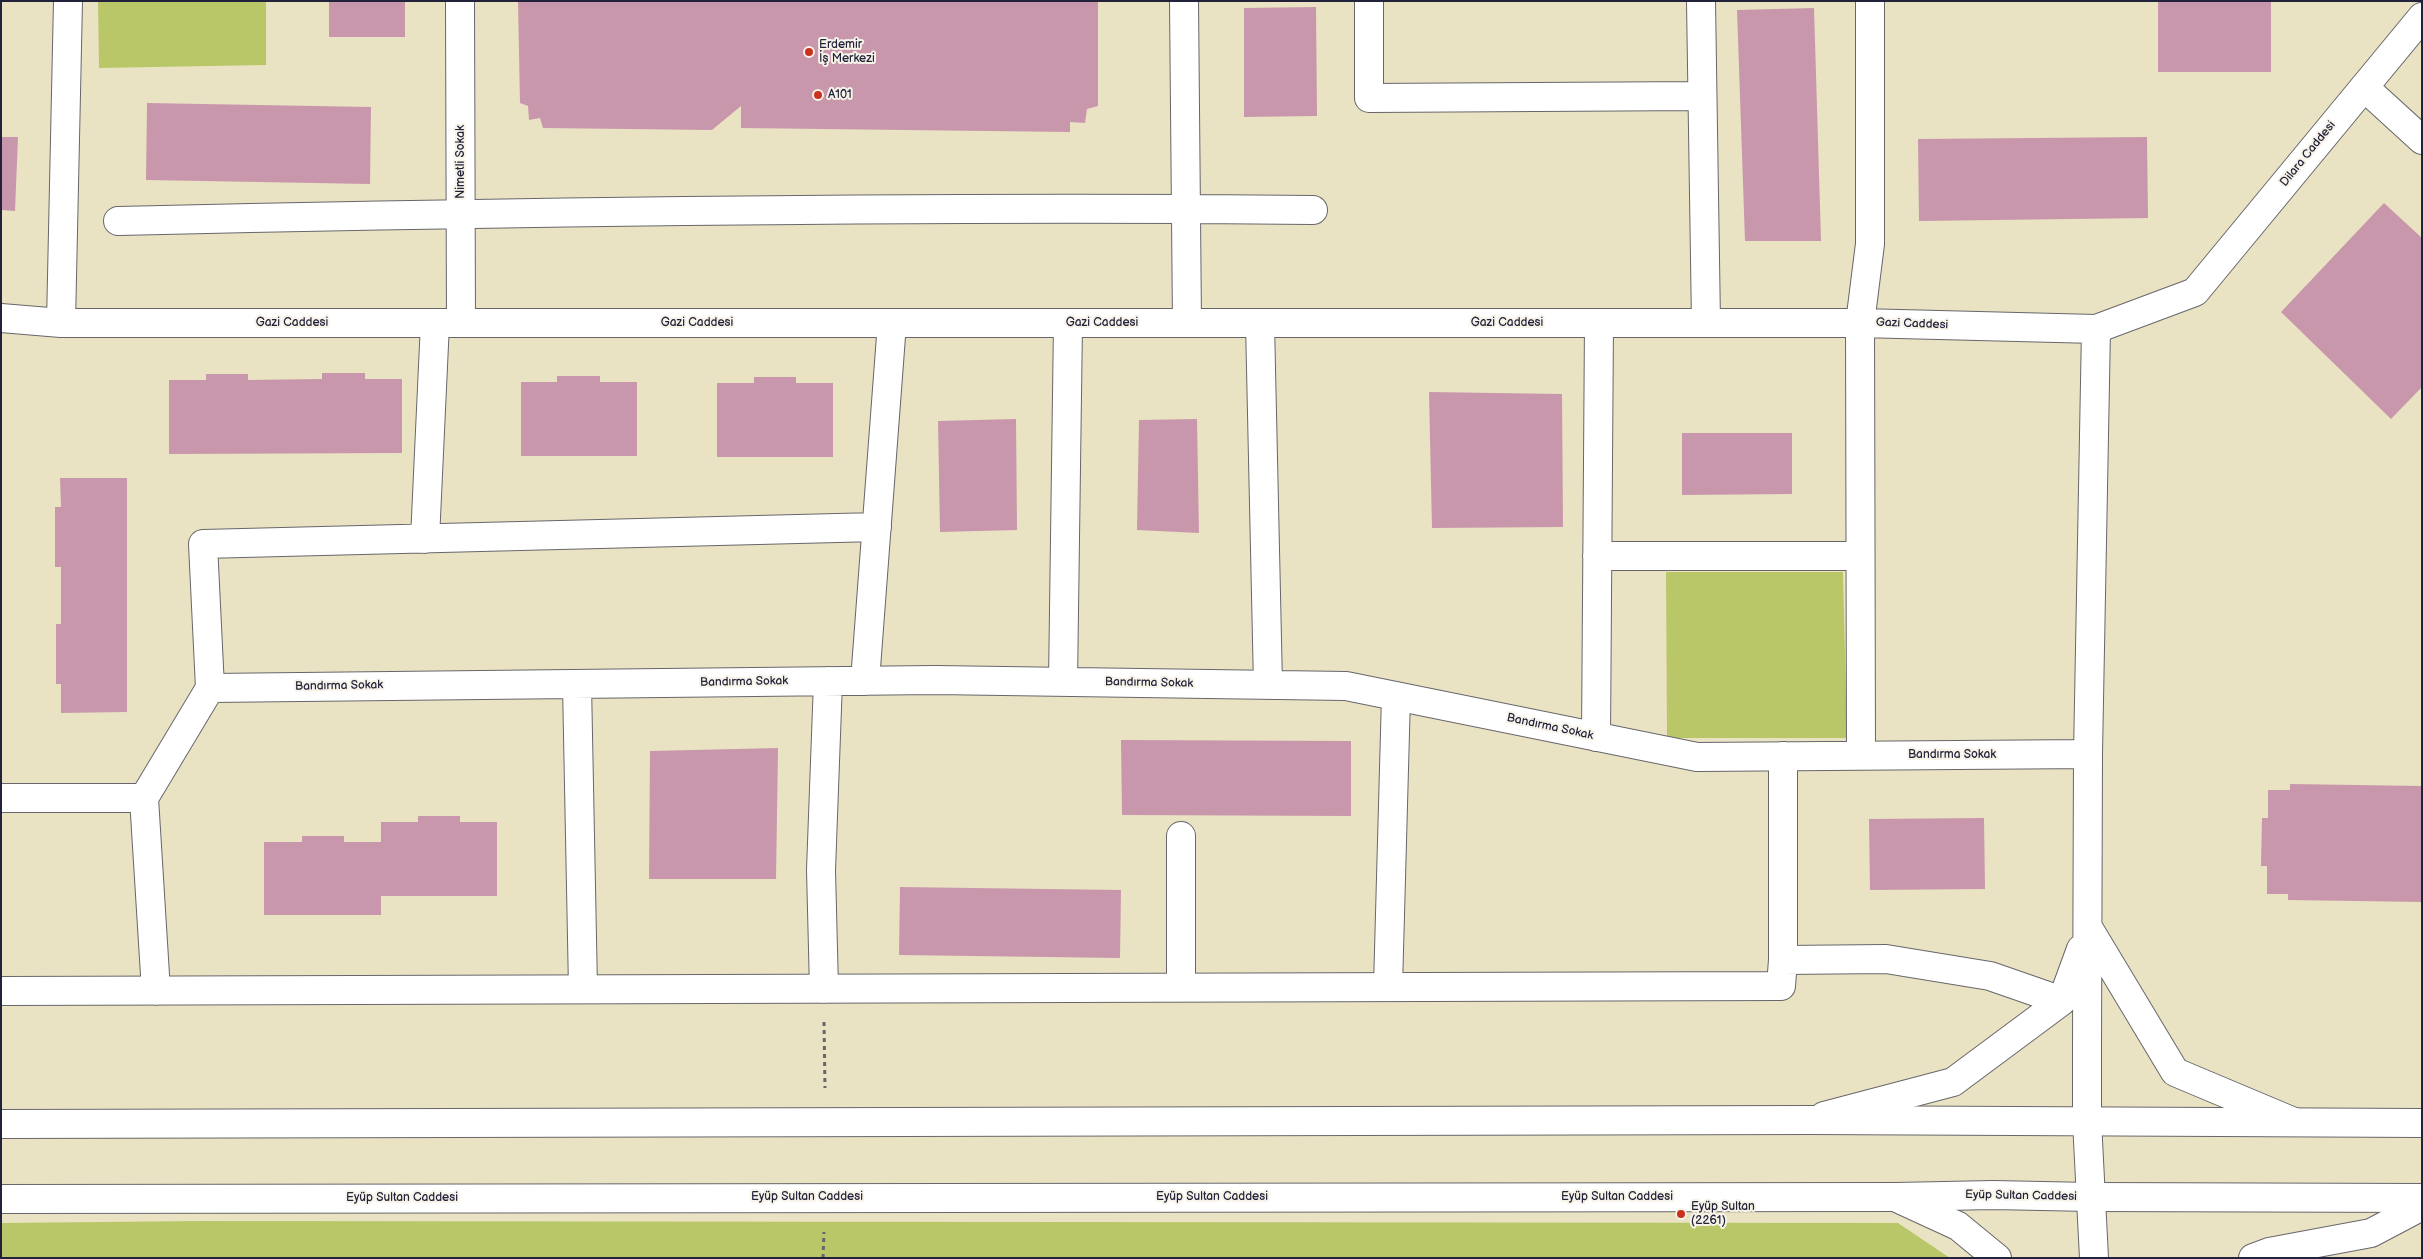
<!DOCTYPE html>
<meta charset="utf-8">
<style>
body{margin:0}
#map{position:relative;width:2423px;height:1259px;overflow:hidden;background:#e9e3c3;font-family:"Balsamiq Sans",sans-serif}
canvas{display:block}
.frame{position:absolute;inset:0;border:2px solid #22223b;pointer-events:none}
</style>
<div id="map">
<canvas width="2423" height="1259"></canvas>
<div class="frame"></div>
</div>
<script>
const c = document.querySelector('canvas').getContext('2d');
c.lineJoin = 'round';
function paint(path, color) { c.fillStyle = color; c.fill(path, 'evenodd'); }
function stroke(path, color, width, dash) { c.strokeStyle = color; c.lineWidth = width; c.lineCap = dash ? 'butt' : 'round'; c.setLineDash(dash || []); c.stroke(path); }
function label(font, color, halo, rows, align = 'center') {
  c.font = font + ' "Balsamiq Sans",sans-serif'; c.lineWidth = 4; c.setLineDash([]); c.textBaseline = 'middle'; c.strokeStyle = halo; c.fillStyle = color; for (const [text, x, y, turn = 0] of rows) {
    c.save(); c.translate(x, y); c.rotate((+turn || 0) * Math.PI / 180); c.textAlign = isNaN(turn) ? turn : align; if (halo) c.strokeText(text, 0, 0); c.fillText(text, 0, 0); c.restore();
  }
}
paint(new Path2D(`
 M 98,1 L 266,1 L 266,65 L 99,68 Z
 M 1666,572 L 1843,572 L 1847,738 L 1667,738 Z
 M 201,1221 L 1898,1223 L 1950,1258 L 1,1258 L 1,1223 Z`), '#b9c769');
paint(new Path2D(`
 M 329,1 L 405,1 L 405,37 L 329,37 Z
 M 518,1 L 1098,1 L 1098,106 L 1087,109 L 1085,123 L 1070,122 L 1070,132 L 741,128 L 741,106 L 712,130 L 543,128 L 540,118 L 529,120 L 528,106 L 520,103 Z
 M 2158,1 L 2271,1 L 2271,72 L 2158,72 Z
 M 1316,7 L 1317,116 L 1244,117 L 1244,8 Z
 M 1814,8 L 1821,241 L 1745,241 L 1737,10 Z
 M 147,103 L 371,107 L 370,184 L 146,180 Z
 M 1,137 L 18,137 L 15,211 L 1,210 Z
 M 2147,137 L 2148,218 L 1919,221 L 1918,139 Z
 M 2384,203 L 2422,238 L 2422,387 L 2391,419 L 2281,312 Z
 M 322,373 L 365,373 L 365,379 L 402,379 L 402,453 L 169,454 L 169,380 L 206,380 L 206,374 L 248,374 L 248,380 L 322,379 Z
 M 557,376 L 600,376 L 600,382 L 637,382 L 637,456 L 521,456 L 521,382 L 557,382 Z
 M 754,377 L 796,377 L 796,383 L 833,383 L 833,457 L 717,457 L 717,383 L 754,383 Z
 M 1429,392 L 1562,394 L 1563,527 L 1432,528 Z
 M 1016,419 L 1017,530 L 940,532 L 938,421 Z
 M 1197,419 L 1199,533 L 1137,530 L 1139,420 Z
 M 1682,433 L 1792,433 L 1792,494 L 1682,495 Z
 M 60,478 L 127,478 L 127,712 L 61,713 L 61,684 L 56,684 L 56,624 L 61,624 L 61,567 L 55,567 L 55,507 L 61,507 Z
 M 1121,740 L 1351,741 L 1351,816 L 1122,815 Z
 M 778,748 L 776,879 L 649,879 L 650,751 Z
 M 2290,784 L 2422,786 L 2422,902 L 2288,900 L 2288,894 L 2267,894 L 2267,866 L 2261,866 L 2262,818 L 2268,818 L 2268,790 L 2290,790 Z
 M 418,816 L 460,816 L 460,822 L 497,822 L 497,896 L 381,896 L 381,915 L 264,915 L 264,842 L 302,842 L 302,836 L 344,836 L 344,842 L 381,842 L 381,822 L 418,822 Z
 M 1984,818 L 1985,889 L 1870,890 L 1869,819 Z
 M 900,887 L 1121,890 L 1120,958 L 899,955 Z`), '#c997ab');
const minor = new Path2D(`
 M 460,1 L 461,323
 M 1184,1 L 1187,323
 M 1369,1 L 1369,98 L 1702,96
 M 1701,1 L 1706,323
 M 2364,87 L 2422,140
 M 118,221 C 517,212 915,206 1313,210
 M 1,318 L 61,323 L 1860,323 L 2096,329 L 2195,292 L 2422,17
 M 61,323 L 68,1
 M 1260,323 L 1268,685
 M 425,539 L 435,323
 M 1597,556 L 1860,556
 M 865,681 L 892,323
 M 1063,682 L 1068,323
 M 577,684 L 583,989
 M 210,688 L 935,680 L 1346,686 L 1697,757 L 2088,754
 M 210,688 L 203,544 L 877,527
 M 1596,737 L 1599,323
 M 1861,755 L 1860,323 L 1870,244 L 1870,1
 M 1,798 L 144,798 L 210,688
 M 144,798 L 156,991
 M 1181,836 L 1181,987
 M 2089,929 L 2175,1072 L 2294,1122
 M 1783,960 L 1886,959 L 1990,976 L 2062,1001
 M 1388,987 L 1396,696
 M 824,989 L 821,870 L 828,681
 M 1,991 L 1781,986 L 1783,960 L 1783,756
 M 1824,1116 L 1953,1082 L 2062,1001 L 2081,949
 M 1895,1197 L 1958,1226 L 1997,1258
 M 2094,1258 L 2087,1121 L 2087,1044 L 2088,754 L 2096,329
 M 2253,1258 L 2269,1252 L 2371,1233 L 2422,1206`);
const major = new Path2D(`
 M 1,1124 L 1810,1120 L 2422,1123
 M 1,1199 L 1895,1197 L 1993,1195 L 2091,1197 L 2422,1198`);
stroke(minor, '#68666b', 30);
stroke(major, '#68666b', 30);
stroke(new Path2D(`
 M 824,1022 L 825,1088
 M 823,1258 L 824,1232`), '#68666b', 3, [4, 4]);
stroke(minor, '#fff', 28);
stroke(major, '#fff', 28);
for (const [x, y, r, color] of [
 [809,52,5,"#c8321e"],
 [818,95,5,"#c8321e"],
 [1681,1214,5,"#c8321e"]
]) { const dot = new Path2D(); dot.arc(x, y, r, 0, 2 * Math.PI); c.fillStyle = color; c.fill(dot); stroke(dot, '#f7f3e8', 2); }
label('12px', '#22223b', '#f7f3e8', [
 ["Erdemir",819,45],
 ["İş Merkezi",819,59],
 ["A101",828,95],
 ["Eyüp Sultan",1691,1207],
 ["(2261)",1691,1221]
], 'left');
label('12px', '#22223b', '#f7f3e8', [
 ["Dilara Caddesi",2308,154,-51],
 ["Nimetli Sokak",461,162,-90],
 ["Gazi Caddesi",292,323],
 ["Gazi Caddesi",697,323],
 ["Gazi Caddesi",1102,323],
 ["Gazi Caddesi",1507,323],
 ["Gazi Caddesi",1912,324,2],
 ["Bandırma Sokak",744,682,-1],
 ["Bandırma Sokak",1149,683,1],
 ["Bandırma Sokak",339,686,-1],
 ["Bandırma Sokak",1550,727,12],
 ["Bandırma Sokak",1952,755],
 ["Eyüp Sultan Caddesi",2021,1196,1],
 ["Eyüp Sultan Caddesi",807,1197],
 ["Eyüp Sultan Caddesi",1212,1197],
 ["Eyüp Sultan Caddesi",1617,1197],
 ["Eyüp Sultan Caddesi",402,1198]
]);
</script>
